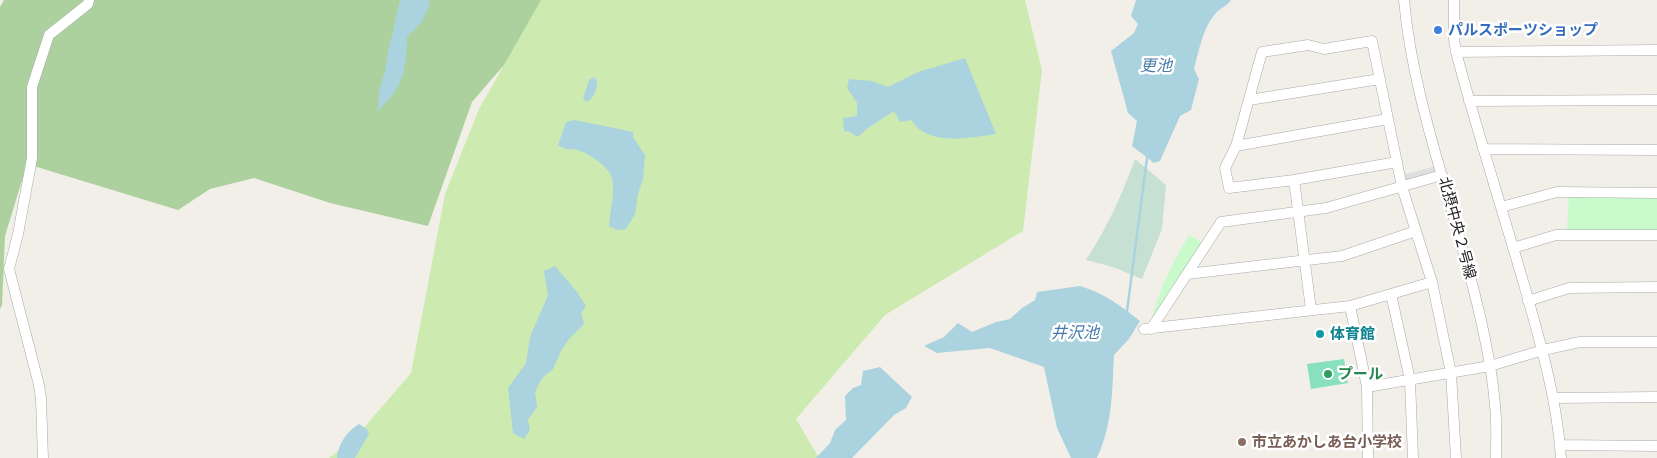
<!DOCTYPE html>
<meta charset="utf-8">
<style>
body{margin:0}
canvas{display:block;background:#f2efe9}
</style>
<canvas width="1657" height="458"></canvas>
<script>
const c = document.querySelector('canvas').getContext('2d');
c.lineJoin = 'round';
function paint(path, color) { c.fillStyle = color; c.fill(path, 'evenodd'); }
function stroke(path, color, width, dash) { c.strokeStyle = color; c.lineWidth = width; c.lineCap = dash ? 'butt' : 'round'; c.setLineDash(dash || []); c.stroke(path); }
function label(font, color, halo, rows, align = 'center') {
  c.font = font + ' Raleway,"Noto Sans JP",sans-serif'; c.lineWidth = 5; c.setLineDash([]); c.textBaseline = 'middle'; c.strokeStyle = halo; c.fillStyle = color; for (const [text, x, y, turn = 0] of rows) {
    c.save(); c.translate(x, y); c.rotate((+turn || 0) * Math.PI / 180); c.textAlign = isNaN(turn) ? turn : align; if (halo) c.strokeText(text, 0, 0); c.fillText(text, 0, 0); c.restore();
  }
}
paint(new Path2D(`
 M 1436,166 L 1438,173 L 1404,182 L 1402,175 Z`), '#e0dfdf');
paint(new Path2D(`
 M 515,0 L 1025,0 L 1042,70 L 1023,231 L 885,315 L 796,419 L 819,458 L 329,458 L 355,438 L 411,373 L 445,194 L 479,109 L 504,65 Z`), '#cdebb0');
paint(new Path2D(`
 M 4,0 L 541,0 L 504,65 L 472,102 L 428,226 L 330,203 L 254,178 L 210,189 L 178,210 L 27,164 L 5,236 L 2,305 L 0,309 L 0,7 Z`), '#add19e');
paint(new Path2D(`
 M 1135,159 L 1166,185 L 1162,229 L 1142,279 L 1113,267 L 1086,260 C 1107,228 1122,195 1135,159 Z`), '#c6e0d4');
paint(new Path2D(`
 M 1569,192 L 1657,193 L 1657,230 L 1655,231 L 1567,231 Z
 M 1189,235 L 1203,243 L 1150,324 C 1159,290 1171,265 1189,235 Z`), '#c8facc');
paint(new Path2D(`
 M 1344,359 L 1348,383 L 1311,389 L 1307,364 Z`), '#88e0be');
paint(new Path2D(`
 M 400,0 L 428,0 L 430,5 L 421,23 L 407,37 C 406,72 404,85 378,111 L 379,91 L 385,71 L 388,53 Z
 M 1136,0 L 1231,0 C 1225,8 1220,8 1216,13 C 1203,27 1199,51 1194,69 L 1199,79 L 1191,110 L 1180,116 L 1160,161 L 1154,163 L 1132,146 L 1137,121 L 1128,113 L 1111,51 L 1134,33 L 1138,24 L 1131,16 Z
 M 965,58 L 996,134 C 973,137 944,144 922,131 C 918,129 914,124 911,120 L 900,122 L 894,111 L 868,128 L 858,137 L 850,132 L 844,131 L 843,118 L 857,116 L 857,103 L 847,88 L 849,79 L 872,81 L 888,87 L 918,72 Z
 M 594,77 L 597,81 C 597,89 595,97 587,102 L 583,99 L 589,80 Z
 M 575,120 L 633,132 L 633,137 L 645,155 L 643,179 L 638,194 L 635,214 L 626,229 L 617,230 L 609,226 C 610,211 615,193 612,178 C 609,167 590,154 580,151 C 570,147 567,152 558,145 L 566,122 Z
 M 555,266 L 577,292 L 586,306 L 581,313 L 584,324 L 569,339 L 561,351 L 553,369 L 542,378 L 535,392 L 537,407 L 528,420 L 530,430 L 524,439 L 513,433 L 508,388 L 526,363 L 530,337 L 548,295 L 544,271 Z
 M 1080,286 C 1104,293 1121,306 1140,321 L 1129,339 L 1114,355 C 1112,392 1113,423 1097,458 L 1071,458 L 1057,428 L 1044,367 L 990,348 L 937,353 L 924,346 L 944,337 L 958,323 L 972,332 L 996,322 L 1010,319 L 1022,308 L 1035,300 L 1037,292 Z
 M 880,367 L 912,397 L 906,408 L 894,415 L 852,458 L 816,458 L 830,443 L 835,430 L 846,420 L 845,396 L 853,388 L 861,385 L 863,371 Z
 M 359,424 L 367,429 L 369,434 C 364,442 360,450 355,458 L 337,458 C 338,444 347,431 359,424 Z`), '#aad3df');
stroke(new Path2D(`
 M 1127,311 L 1147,158`), '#aad3df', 2.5);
const minor = new Path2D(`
 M 1404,0 C 1412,89 1443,175 1466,261 C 1479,308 1491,357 1495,405 C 1497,422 1496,441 1496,458
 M 1454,0 L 1454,39 L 1456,52 C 1477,131 1502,209 1525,288 C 1541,345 1557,399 1561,458
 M 1456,52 L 1657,50
 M 1249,100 L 1380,79
 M 1469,101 L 1657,100
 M 1236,146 L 1388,119
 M 1483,149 L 1657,150
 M 1397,162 L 1294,180 L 1229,188 L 1225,168 L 1236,146 L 1262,52 L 1308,45 L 1324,49 L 1372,41 L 1402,187 L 1432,282 L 1451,373 L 1456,458
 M 1294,180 L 1311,309
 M 1501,207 L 1557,192 L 1657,193
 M 1513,248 L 1556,235 L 1657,235
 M 1187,274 L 1342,256 L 1416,231
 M 1391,294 L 1410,380 L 1413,458
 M 1528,301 L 1569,288 L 1657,287
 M 1350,306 L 1367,387 L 1368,458
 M 1144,329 L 1350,306 L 1432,282
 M 1151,329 L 1221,222 L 1326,208 L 1442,175
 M 1367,387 L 1490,366 L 1543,350 L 1580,342 L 1657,342
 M 1554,398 L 1657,397
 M 1560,445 L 1657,446
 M 43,458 L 41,399 L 39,385 L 9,269 L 18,234 L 32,158 L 32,87 L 49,35 L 88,4 L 89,0`);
stroke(minor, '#a9a9a9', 11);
stroke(minor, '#fff', 10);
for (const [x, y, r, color] of [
 [1438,30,5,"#3f7fe0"],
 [1320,334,5,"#0f9aa8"],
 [1328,374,5,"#2e9e5b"],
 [1242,442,5,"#8d6e63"]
]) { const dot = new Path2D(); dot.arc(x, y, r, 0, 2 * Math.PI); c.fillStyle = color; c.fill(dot); stroke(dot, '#fff', 2); }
label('bold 15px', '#366cbe', '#fff', [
 ["パルスポーツショップ",1448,30]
], 'left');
label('15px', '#222', '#fff', [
 ["北摂中央２号線",1457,228,75]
]);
label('bold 15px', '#0d838f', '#fff', [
 ["体育館",1330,334]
], 'left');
label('bold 15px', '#27864d', '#fff', [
 ["プール",1338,374]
], 'left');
label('bold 15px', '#785e54', '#fff', [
 ["市立あかしあ台小学校",1252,442]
], 'left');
label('italic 16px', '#4a7aab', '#fff', [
 ["更池",1156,66],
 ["井沢池",1075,333]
]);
</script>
